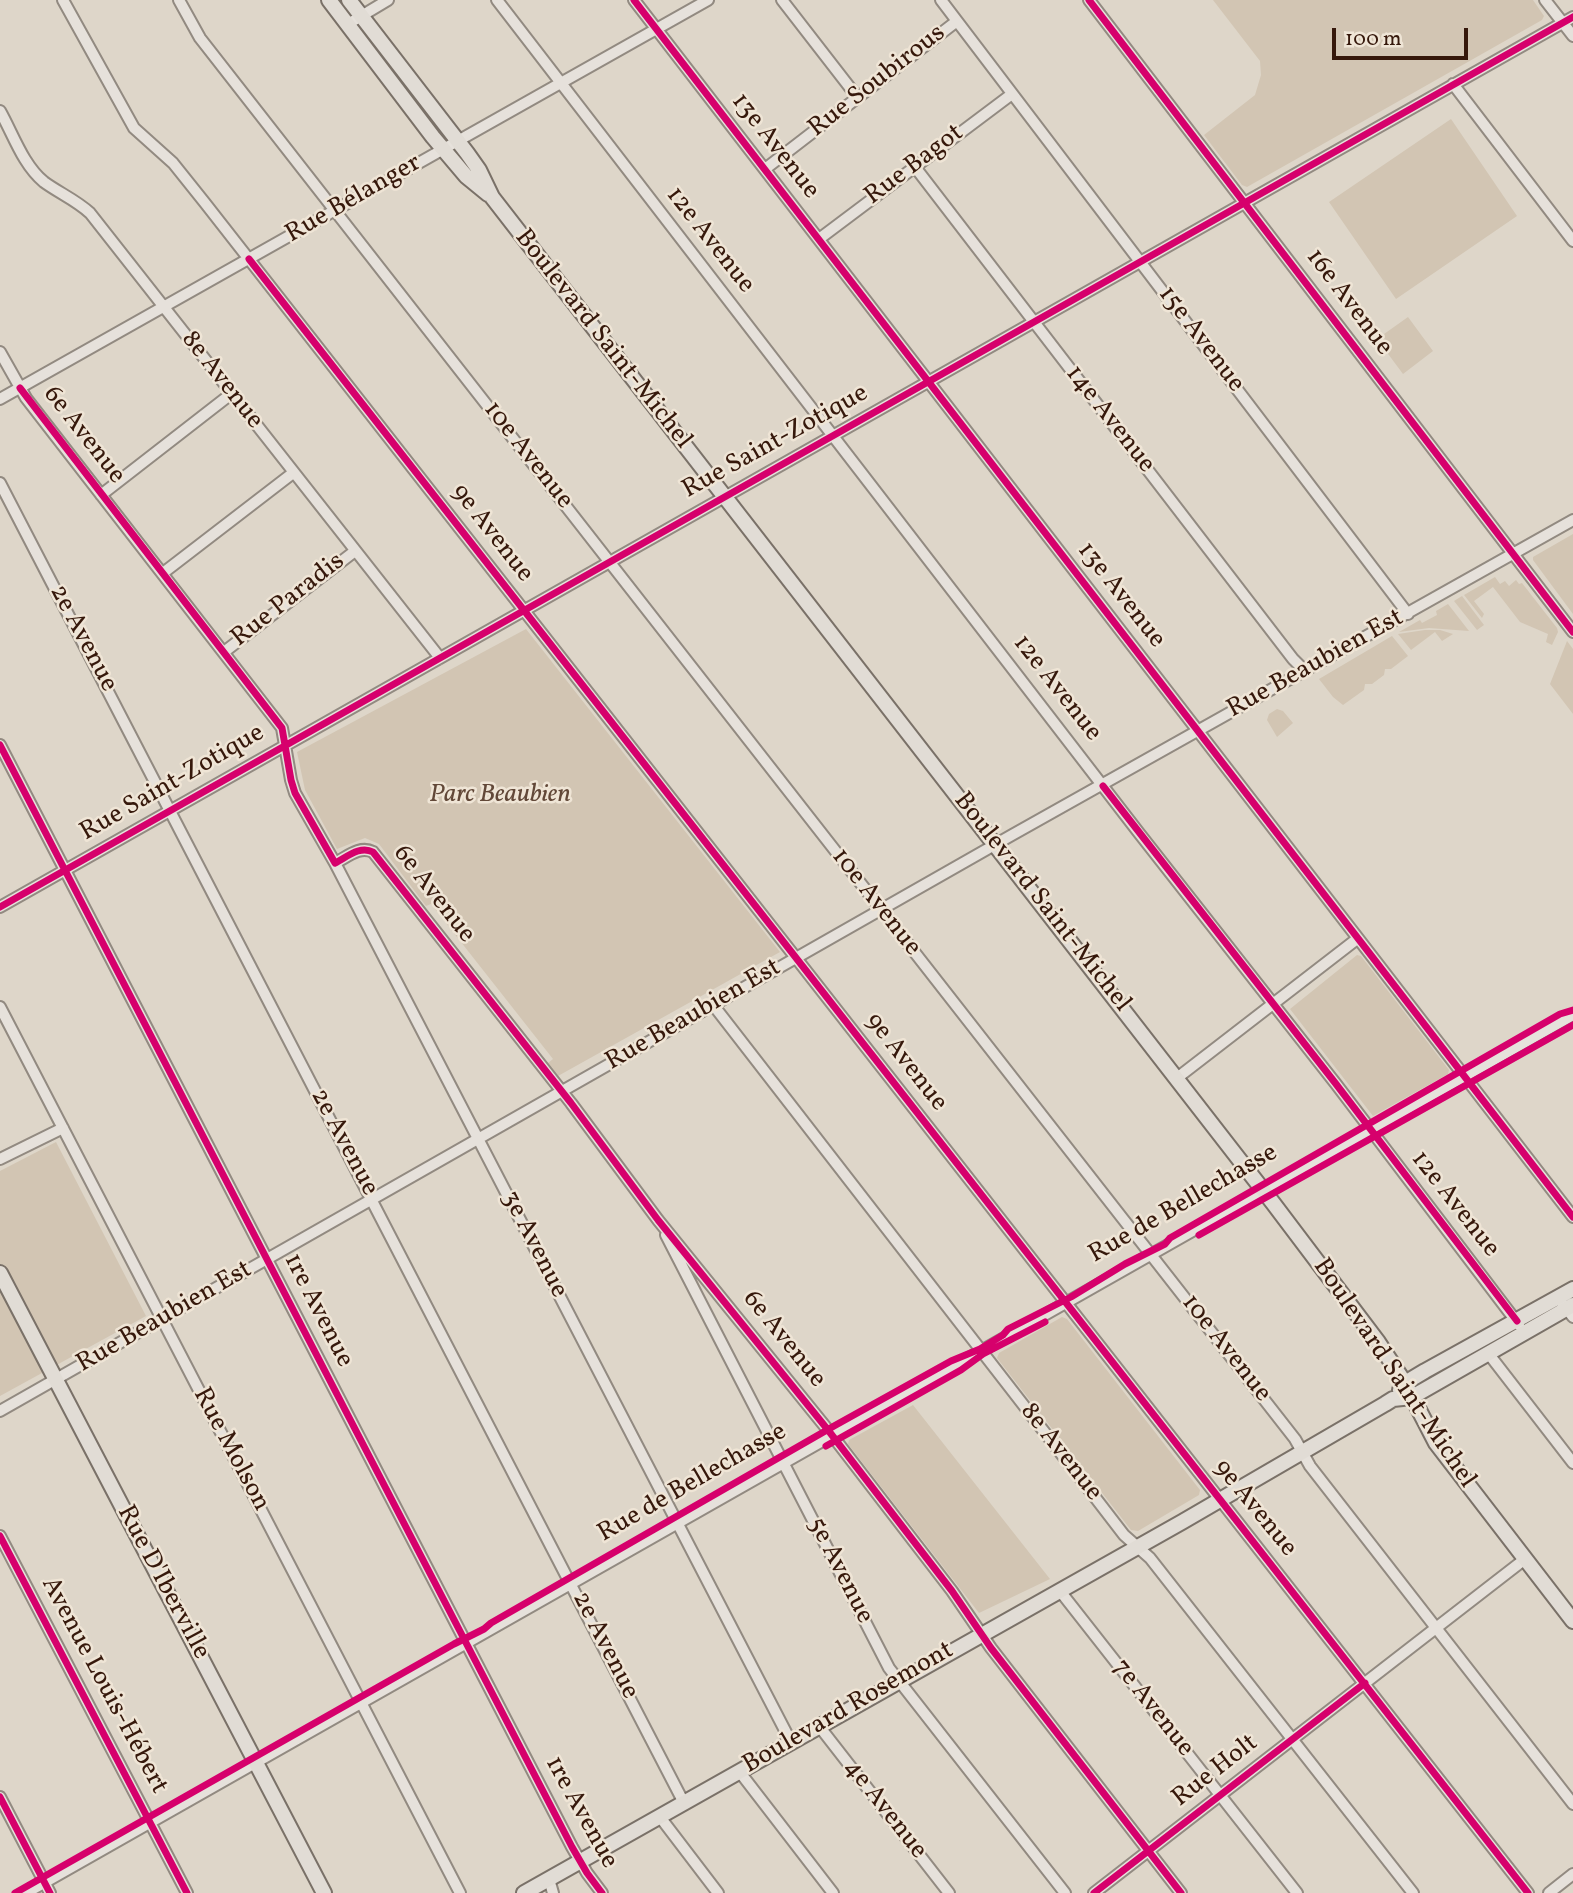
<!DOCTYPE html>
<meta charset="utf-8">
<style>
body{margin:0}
#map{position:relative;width:1573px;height:1893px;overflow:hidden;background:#ded6c9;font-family:Vollkorn,serif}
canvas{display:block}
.scale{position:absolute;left:1332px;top:28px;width:136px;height:32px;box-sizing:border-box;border:4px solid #36180b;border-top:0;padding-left:9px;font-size:21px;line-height:24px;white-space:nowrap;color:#36180b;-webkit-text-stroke:5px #efe5d6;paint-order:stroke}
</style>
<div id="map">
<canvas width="1573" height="1893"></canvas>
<div class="scale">100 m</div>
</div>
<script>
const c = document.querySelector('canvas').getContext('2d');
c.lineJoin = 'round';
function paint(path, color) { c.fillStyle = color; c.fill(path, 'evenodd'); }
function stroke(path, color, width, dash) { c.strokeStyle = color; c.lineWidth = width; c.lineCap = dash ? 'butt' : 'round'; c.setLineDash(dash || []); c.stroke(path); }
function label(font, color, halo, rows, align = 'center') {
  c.font = font + ' Vollkorn,serif'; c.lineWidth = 5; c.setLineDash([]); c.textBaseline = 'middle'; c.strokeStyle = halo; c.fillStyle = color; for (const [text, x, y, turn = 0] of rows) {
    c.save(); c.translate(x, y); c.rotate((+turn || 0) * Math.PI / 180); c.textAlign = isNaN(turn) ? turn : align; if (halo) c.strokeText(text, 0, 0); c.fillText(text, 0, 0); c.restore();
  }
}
paint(new Path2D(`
 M 1213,0 L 1533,0 L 1544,16 L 1542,20 L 1247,187 L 1242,185 L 1204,135 L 1255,95 L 1261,75 L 1260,61 Z
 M 1451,119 L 1517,216 L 1396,299 L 1329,202 Z
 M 1408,317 L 1433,351 L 1403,374 L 1377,339 Z
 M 1573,534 L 1573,614 L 1533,560 L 1533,557 Z
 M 1495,577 L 1500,584 L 1505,581 L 1509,586 L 1516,580 L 1519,584 L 1522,583 L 1557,628 L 1558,632 L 1552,645 L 1546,642 L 1548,634 L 1520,622 L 1493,587 L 1474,601 L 1484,614 L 1482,618 L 1464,595 Z
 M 1462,596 L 1484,625 L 1477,630 L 1454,601 Z
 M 1448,604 L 1469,631 L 1429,628 L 1399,632 L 1420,620 L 1422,623 L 1437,615 L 1436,611 Z
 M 526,629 L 780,952 L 558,1076 L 548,1063 L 553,1059 L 431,904 L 426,906 L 379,844 L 365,838 L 337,849 L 305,790 L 297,752 Z
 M 1425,630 L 1440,630 L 1453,634 L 1442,641 L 1435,632 L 1411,650 L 1398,634 Z
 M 1392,636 L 1408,656 L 1391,669 L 1385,669 L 1384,675 L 1372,684 L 1365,684 L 1364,690 L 1343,705 L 1333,697 L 1319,679 Z
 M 1567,641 L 1573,649 L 1573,714 L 1550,684 Z
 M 1277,709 L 1283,711 L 1293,723 L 1277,737 L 1267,720 L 1269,714 Z
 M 1357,955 L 1361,956 L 1449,1070 L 1448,1074 L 1373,1116 L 1290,1009 Z
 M 56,1142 L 146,1316 L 0,1396 L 0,1171 Z
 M 1062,1317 L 1067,1319 L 1200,1490 L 1199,1495 L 1138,1531 L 1131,1530 L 997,1358 L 999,1353 Z
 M 913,1405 L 1050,1579 L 979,1613 L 848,1444 L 849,1440 Z`), '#d2c5b3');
const minor = new Path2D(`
 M 63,0 L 134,128 L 173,163 L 205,203 L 1528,1893
 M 179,0 L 200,38 L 1295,1439 L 1310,1466 L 1573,1804
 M 497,0 L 1139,833 L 1336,1084 L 1519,1325
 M 634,0 L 1573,1217
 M 782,0 L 858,98
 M 941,0 L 1408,614
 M 1089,0 L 1573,632
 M 1545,0 L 1573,36
 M 348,24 L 388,0
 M 1453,84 L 1573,241
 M 0,111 C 13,134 23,165 44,182 C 59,193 76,200 90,213 L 440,658
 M 915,167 L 1293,659 L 1305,671
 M 765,169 L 957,21
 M 819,239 L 1012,94
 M 0,352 L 26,398 L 282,728 L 291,780 L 295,793 L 335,863 L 791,1742
 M 0,399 L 708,0
 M 0,483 L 684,1803
 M 101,495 L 231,394
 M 163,573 L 293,473
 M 224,652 L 355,551
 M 0,745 L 572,1847 L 587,1873 L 602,1893
 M 335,863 C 347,857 360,845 373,852 L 571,1103 L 658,1220 L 828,1430 L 952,1591 L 991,1648 L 1181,1893
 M 0,907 L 1573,17
 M 714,1006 L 1094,1496 L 1124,1535 L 1150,1558 L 1413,1893
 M 0,1007 L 460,1893
 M 1177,1078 L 1357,939
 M 0,1159 L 63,1128
 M 666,1235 L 889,1668 L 1065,1893
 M 1562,1303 L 1573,1317
 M 1488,1353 L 1573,1463
 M 0,1411 L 1012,835 L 1573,520
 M 0,1536 L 187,1893
 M 1060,1591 L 1297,1893
 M 819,1726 L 949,1893
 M 739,1771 L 833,1893
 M 0,1797 L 50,1893
 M 660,1817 L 718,1893
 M 549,1879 L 553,1893
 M 26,1893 L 1573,1015
 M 1094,1893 L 1525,1559
 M 1549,1893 L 1573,1874`);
const major = new Path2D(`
 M 329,0 L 433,137 L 466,176 L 488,194
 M 349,0 L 467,153 L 479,170 L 492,197 L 1273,1203 L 1378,1342 L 1405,1383 L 1436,1443 L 1573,1621
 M 0,1273 L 324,1893
 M 1400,1390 L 1405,1383 L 1425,1371 L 1573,1289
 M 524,1893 L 1182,1522 L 1385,1404 L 1393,1399 L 1412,1397 L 1573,1305`);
stroke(minor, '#928a81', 14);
stroke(major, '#7a7168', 18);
stroke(minor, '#e6e1db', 10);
stroke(major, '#e1dcd5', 14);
stroke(new Path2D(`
 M 634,0 L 1573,1217
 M 1089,0 L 1573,632
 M 249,259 L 1528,1893
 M 20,388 L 282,728 L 291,780 L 295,793 L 335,863 C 347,857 360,845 373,852 L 571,1103 L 658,1220 L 828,1430 L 952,1591 L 991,1648 L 1181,1893
 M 0,745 L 572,1847 L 587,1873 L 602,1893
 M 1103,786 L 1336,1084 L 1517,1321
 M 0,907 L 1573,17
 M 1199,1235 L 1573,1025
 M 826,1446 L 961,1370 L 983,1354 L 1045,1322
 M 0,1536 L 187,1893
 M 0,1797 L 50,1893
 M 15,1893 L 454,1644 L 484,1629 L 491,1623 L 834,1426 L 951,1361 L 980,1349 L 1003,1335 L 1008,1329 L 1071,1297 L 1125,1264 L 1165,1244 L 1170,1238 L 1560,1014 L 1573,1010
 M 1094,1893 L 1365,1683`), '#d6006c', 7);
label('26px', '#36180b', '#efe5d6', [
 ["Rue Soubirous",878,82,-38],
 ["13e Avenue",774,147,52],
 ["Rue Bagot",915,166,-37],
 ["Rue Bélanger",354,200,-30],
 ["12e Avenue",709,241,52],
 ["16e Avenue",1348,303,53],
 ["Boulevard Saint-Michel",602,340,52],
 ["15e Avenue",1200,340,53],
 ["8e Avenue",221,381,52],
 ["14e Avenue",1109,420,52],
 ["6e Avenue",83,436,52],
 ["Rue Saint-Zotique",776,443,-29],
 ["10e Avenue",527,456,52],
 ["9e Avenue",491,534,52],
 ["13e Avenue",1120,596,52],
 ["Rue Paradis",289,601,-38],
 ["2e Avenue",82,639,62],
 ["Rue Beaubien Est",1316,665,-29],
 ["12e Avenue",1056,689,52],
 ["Rue Saint-Zotique",173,784,-30],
 ["6e Avenue",433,895,52],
 ["10e Avenue",875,903,52],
 ["Boulevard Saint-Michel",1041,903,52],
 ["Rue Beaubien Est",694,1016,-30],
 ["9e Avenue",905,1063,52],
 ["2e Avenue",343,1143,62],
 ["Rue de Bellechasse",1184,1205,-30],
 ["12e Avenue",1454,1205,52],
 ["3e Avenue",533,1245,63],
 ["1re Avenue",317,1311,63],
 ["Rue Beaubien Est",165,1318,-30],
 ["6e Avenue",783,1340,51],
 ["10e Avenue",1225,1349,52],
 ["Boulevard Saint-Michel",1393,1374,56],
 ["Rue Molson",230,1450,62],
 ["8e Avenue",1060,1453,52],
 ["Rue de Bellechasse",693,1484,-30],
 ["9e Avenue",1254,1509,51],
 ["5e Avenue",839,1571,63],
 ["Rue D'Iberville",162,1583,62],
 ["2e Avenue",604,1646,63],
 ["Avenue Louis-Hébert",103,1686,62],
 ["Boulevard Rosemont",849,1709,-30],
 ["7e Avenue",1152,1709,52],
 ["Rue Holt",1216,1772,-38],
 ["4e Avenue",884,1810,52],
 ["1re Avenue",580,1813,61]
]);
label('italic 26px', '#624838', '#efe5d6', [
 ["Parc Beaubien",500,796]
]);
</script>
